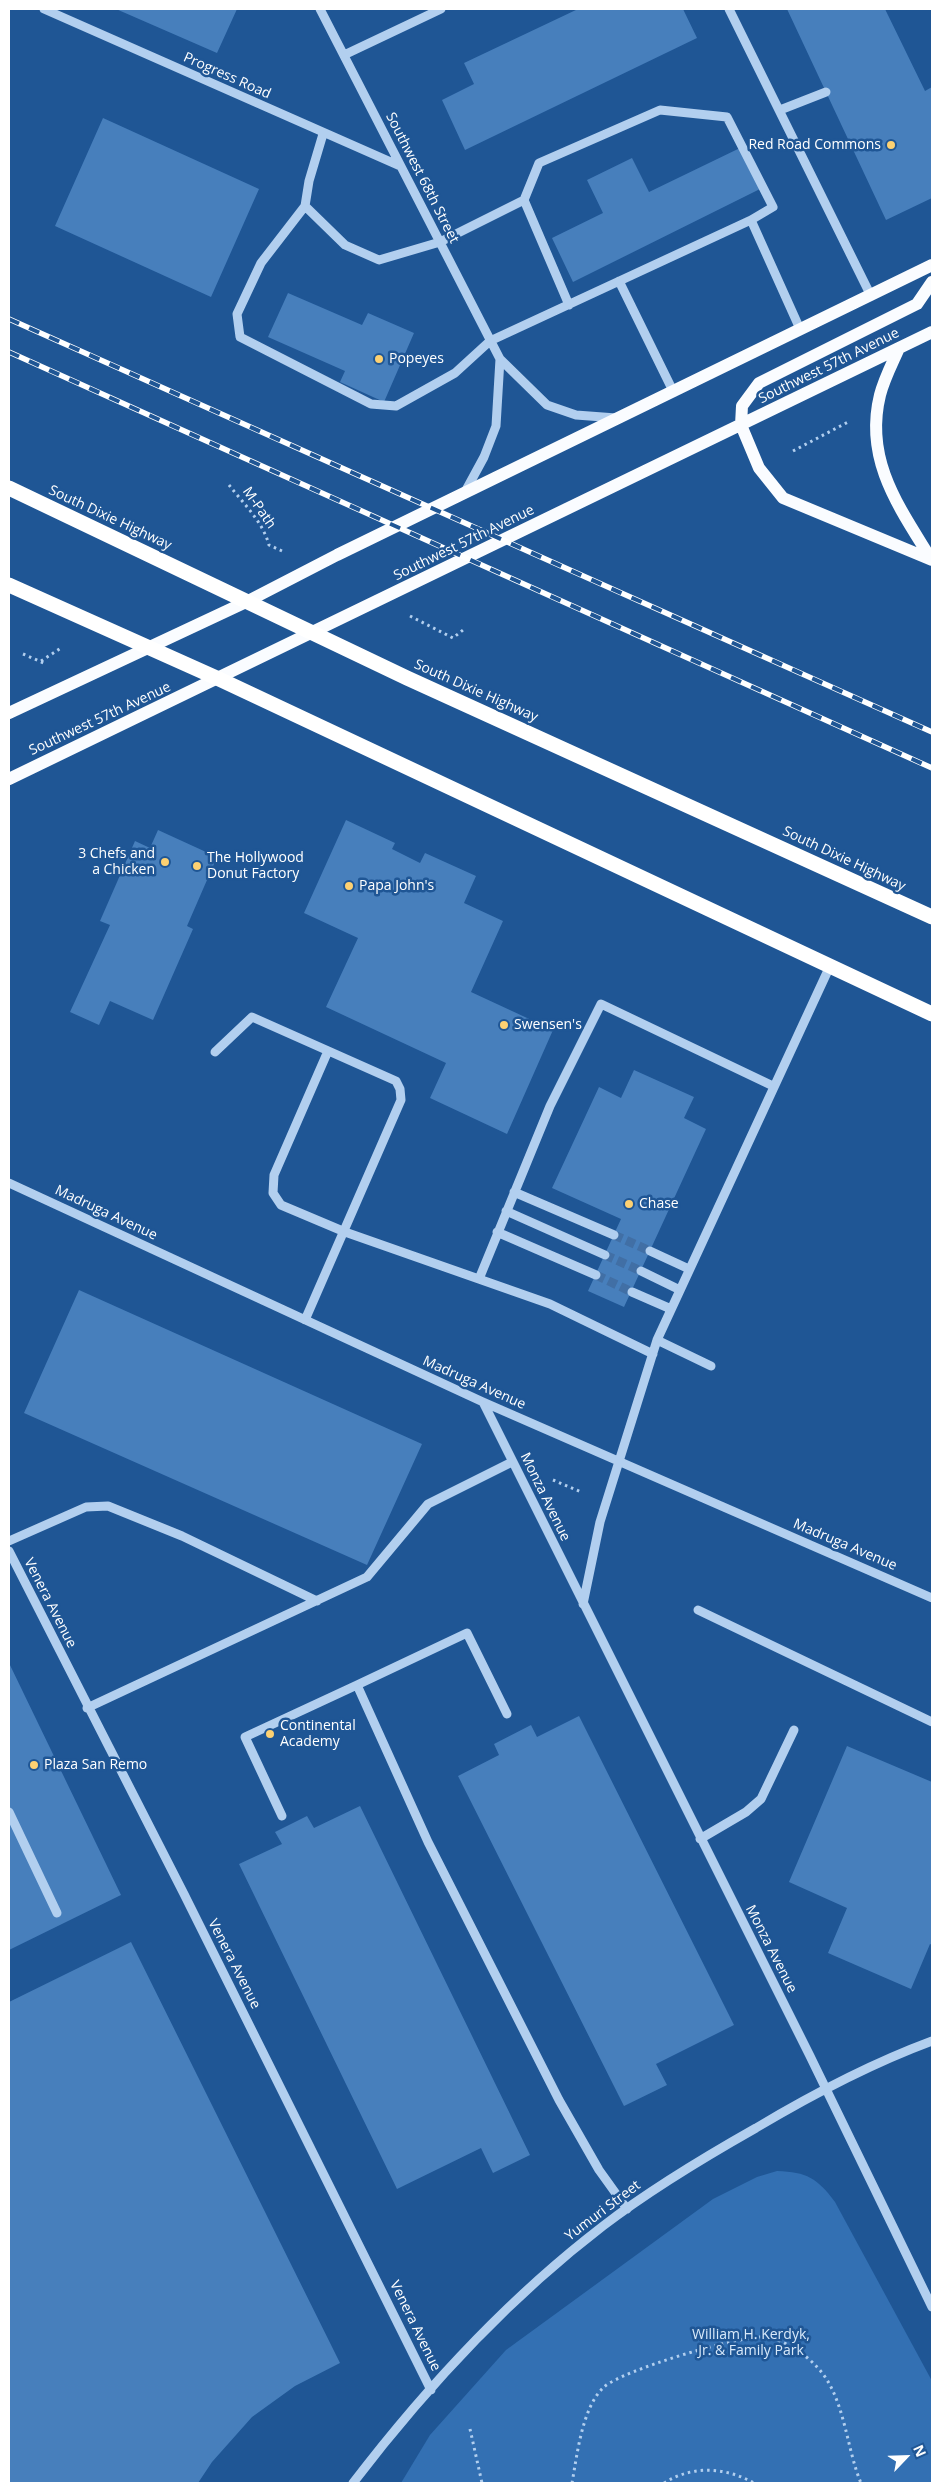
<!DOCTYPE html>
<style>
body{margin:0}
#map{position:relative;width:941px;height:2492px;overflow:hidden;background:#1f5695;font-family:"Open Sans",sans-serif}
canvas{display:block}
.frame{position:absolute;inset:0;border:10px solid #fff;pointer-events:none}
.north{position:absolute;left:881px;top:2432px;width:50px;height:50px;-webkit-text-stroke:4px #1f5695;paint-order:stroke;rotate:66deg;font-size:14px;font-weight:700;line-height:20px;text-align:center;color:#fff}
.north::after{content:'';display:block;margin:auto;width:18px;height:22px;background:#fff;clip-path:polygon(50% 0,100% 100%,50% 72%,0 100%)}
</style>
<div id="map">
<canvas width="941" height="2492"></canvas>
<div class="frame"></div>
<div class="north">N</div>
</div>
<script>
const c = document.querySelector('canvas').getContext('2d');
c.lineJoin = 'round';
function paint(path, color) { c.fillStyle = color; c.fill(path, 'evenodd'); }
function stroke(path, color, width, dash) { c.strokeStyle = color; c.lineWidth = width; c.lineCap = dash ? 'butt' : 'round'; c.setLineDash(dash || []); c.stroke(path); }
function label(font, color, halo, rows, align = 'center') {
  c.font = font + ' "Open Sans",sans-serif'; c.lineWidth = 5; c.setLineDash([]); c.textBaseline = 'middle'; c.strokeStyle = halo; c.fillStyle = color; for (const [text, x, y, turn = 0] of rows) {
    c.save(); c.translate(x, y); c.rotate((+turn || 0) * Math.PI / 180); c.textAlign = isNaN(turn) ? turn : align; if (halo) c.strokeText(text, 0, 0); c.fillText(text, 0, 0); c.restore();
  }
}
paint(new Path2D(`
 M 777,2171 C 807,2172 817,2178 835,2202 L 932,2381 L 932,2483 L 401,2483 L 430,2435 L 506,2350 L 713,2199 L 757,2177 Z`), '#3370b3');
paint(new Path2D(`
 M 116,9 L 237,9 L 217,53 Z
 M 578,9 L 683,9 L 697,38 L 465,150 L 442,100 L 474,84 L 464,63 Z
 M 787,9 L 885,9 L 925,91 L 932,87 L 932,198 L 886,220 Z
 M 103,118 L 259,189 L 211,297 L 55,226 Z
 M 740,148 L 760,189 L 573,282 L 552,238 L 603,213 L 587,180 L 632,158 L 649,192 Z
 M 288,293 L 362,325 L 368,313 L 414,333 L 384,402 L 340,382 L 345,371 L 268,337 Z
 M 346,820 L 395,843 L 392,849 L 420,863 L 425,853 L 476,876 L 464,903 L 503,921 L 471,992 L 553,1030 L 507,1134 L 430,1098 L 446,1063 L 326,1007 L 358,938 L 304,913 Z
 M 158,830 L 217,857 L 187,926 L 193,929 L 153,1020 L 110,1001 L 99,1025 L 70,1012 L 110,925 L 100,921 L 135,841 L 150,848 Z
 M 634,1070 L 694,1097 L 684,1118 L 706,1129 L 624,1307 L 588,1291 L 621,1219 L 552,1188 L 599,1087 L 621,1098 Z
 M 79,1290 L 422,1444 L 367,1565 L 24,1413 Z
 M 9,1663 L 121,1895 L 9,1950 Z
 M 579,1716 L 734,2025 L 656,2064 L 667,2085 L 624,2106 L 458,1776 L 499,1755 L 494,1744 L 531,1725 L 537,1737 Z
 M 847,1746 L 932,1782 L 932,1945 L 930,1944 L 911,1989 L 828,1953 L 847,1908 L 789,1882 Z
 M 360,1806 L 530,2155 L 493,2173 L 481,2148 L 397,2189 L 239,1864 L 282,1844 L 275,1832 L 307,1816 L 314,1828 Z
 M 131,1942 L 340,2363 L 295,2386 L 252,2417 L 212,2462 L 198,2483 L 9,2483 L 9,2002 Z`), '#477fbc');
stroke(new Path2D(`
 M 614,1235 L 650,1251
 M 605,1255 L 641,1271
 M 596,1275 L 632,1292`), '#416fa5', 9, [9, 4.5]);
stroke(new Path2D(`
 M 793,451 L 848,422
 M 229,485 C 243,503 263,522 269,545 L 282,551
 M 410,616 L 453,638 L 463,630
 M 23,654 L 46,664
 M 41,661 L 61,648
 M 553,1480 L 581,1492
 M 470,2429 L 482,2483
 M 572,2483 C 577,2456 582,2407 604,2387 C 623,2370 735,2337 762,2337 C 782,2338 804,2353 817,2367 C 845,2396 846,2448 861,2483
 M 664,2483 C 693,2465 725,2467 754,2483`), '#b2cfef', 3, [2.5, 4]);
stroke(new Path2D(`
 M 44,9 L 400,166
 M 320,9 L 500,359 L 547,405 L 576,415 L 616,418
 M 729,9 L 870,294
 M 344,55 L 441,9
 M 780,110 L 826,92
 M 323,134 L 309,181 L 305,206 L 261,263 L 237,314 L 240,337 L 371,404 L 396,406 L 455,373 L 490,341 L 751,220 L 800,329
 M 305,206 L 345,245 L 379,260 L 440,242 L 524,200
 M 619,281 L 673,391
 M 569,305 L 524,200 L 539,163 L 660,110 L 727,117 L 773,207 L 751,220
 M 465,492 L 484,457 L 496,426 L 500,359
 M 328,1051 L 274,1175 L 273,1193 L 281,1205 L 345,1232 L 550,1304 L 653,1354
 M 215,1052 L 252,1017 L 396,1081 L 400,1089 L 401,1100 L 305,1320
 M 9,1183 L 483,1402 L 932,1598
 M 514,1192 L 614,1235
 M 506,1211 L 605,1255
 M 497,1232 L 596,1275
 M 650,1251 L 689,1269
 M 641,1271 L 680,1290
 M 479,1279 L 550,1106 L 601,1004 L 773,1086
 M 632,1292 L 671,1309
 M 657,1340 L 711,1366
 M 483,1402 L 810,2056 L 932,2307
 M 9,1541 L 86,1507 L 108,1506 L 182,1536 L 317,1601
 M 9,1551 L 184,1894 L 431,2390
 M 583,1604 L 600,1522 L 657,1340 L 830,966
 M 698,1610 L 932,1722
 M 87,1708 L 367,1577 L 428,1504 L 512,1462
 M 507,1714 L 467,1633 L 357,1685 L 428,1842 L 559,2100 L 599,2170 L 627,2209
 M 9,1812 L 57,1913
 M 282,1816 L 245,1737 L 357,1685
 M 700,1839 L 746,1812 L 761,1799 L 794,1730
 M 353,2483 C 425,2389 509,2298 603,2226 C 651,2189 703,2158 756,2128 C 813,2094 870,2064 932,2041`), '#b2cfef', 9);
stroke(new Path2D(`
 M 932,282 L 917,304 L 759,383 L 742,406 L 741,425 L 759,468 L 783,498 L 932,560
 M 899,348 C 892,364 884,379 880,395 C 864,460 899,507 931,559
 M 9,713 L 248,601 L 337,555 L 932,265
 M 9,779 L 932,332`), '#fafcff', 12);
stroke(new Path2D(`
 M 9,488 L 407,678 L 932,917
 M 9,585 L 219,679 L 932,1014`), '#fff', 15);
const rail = new Path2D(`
 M 9,319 L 932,732
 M 9,352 L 932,768`);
stroke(rail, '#fff', 5.5);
stroke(rail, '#1f5695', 4, [11]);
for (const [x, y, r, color] of [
 [891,145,5,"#fdd172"],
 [379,359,5,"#fdd172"],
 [165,862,5,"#fdd172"],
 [197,866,5,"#fdd172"],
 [349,886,5,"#fdd172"],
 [504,1025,5,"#fdd172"],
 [629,1204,5,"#fdd172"],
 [270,1734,5,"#fdd172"],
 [34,1765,5,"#fdd172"]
]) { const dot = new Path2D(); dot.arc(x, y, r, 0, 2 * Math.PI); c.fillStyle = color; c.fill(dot); stroke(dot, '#1f5695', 2); }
label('14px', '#fff', '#1f5695', [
 ["Progress Road",227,76,24],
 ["Southwest 68th Street",422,178,63],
 ["Southwest 57th Avenue",829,366,-26],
 ["M-Path",259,508,55],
 ["South Dixie Highway",110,518,25],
 ["Southwest 57th Avenue",464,543,-26],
 ["South Dixie Highway",476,691,24],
 ["Southwest 57th Avenue",100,719,-25],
 ["South Dixie Highway",844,859,25],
 ["Madruga Avenue",106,1213,25],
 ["Madruga Avenue",474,1383,24],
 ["Monza Avenue",545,1497,64],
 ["Madruga Avenue",845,1545,23],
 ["Venera Avenue",50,1603,63],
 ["Monza Avenue",771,1949,63],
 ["Venera Avenue",234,1964,63],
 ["Yumuri Street",603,2211,-37],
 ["Venera Avenue",415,2326,64]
]);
label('14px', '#fff', '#1f5695', [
 ["Red Road Commons",881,145,"right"],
 ["Popeyes",389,359],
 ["3 Chefs and",155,854,"right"],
 ["a Chicken",155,870,"right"],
 ["The Hollywood",207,858],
 ["Donut Factory",207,874],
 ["Papa John's",359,886],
 ["Swensen's",514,1025],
 ["Chase",639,1204],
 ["Continental",280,1726],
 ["Academy",280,1742],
 ["Plaza San Remo",44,1765]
], 'left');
label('14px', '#d8e9fa', '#1f5695', [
 ["William H. Kerdyk,",751,2335],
 ["Jr. & Family Park",751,2351]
]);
</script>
